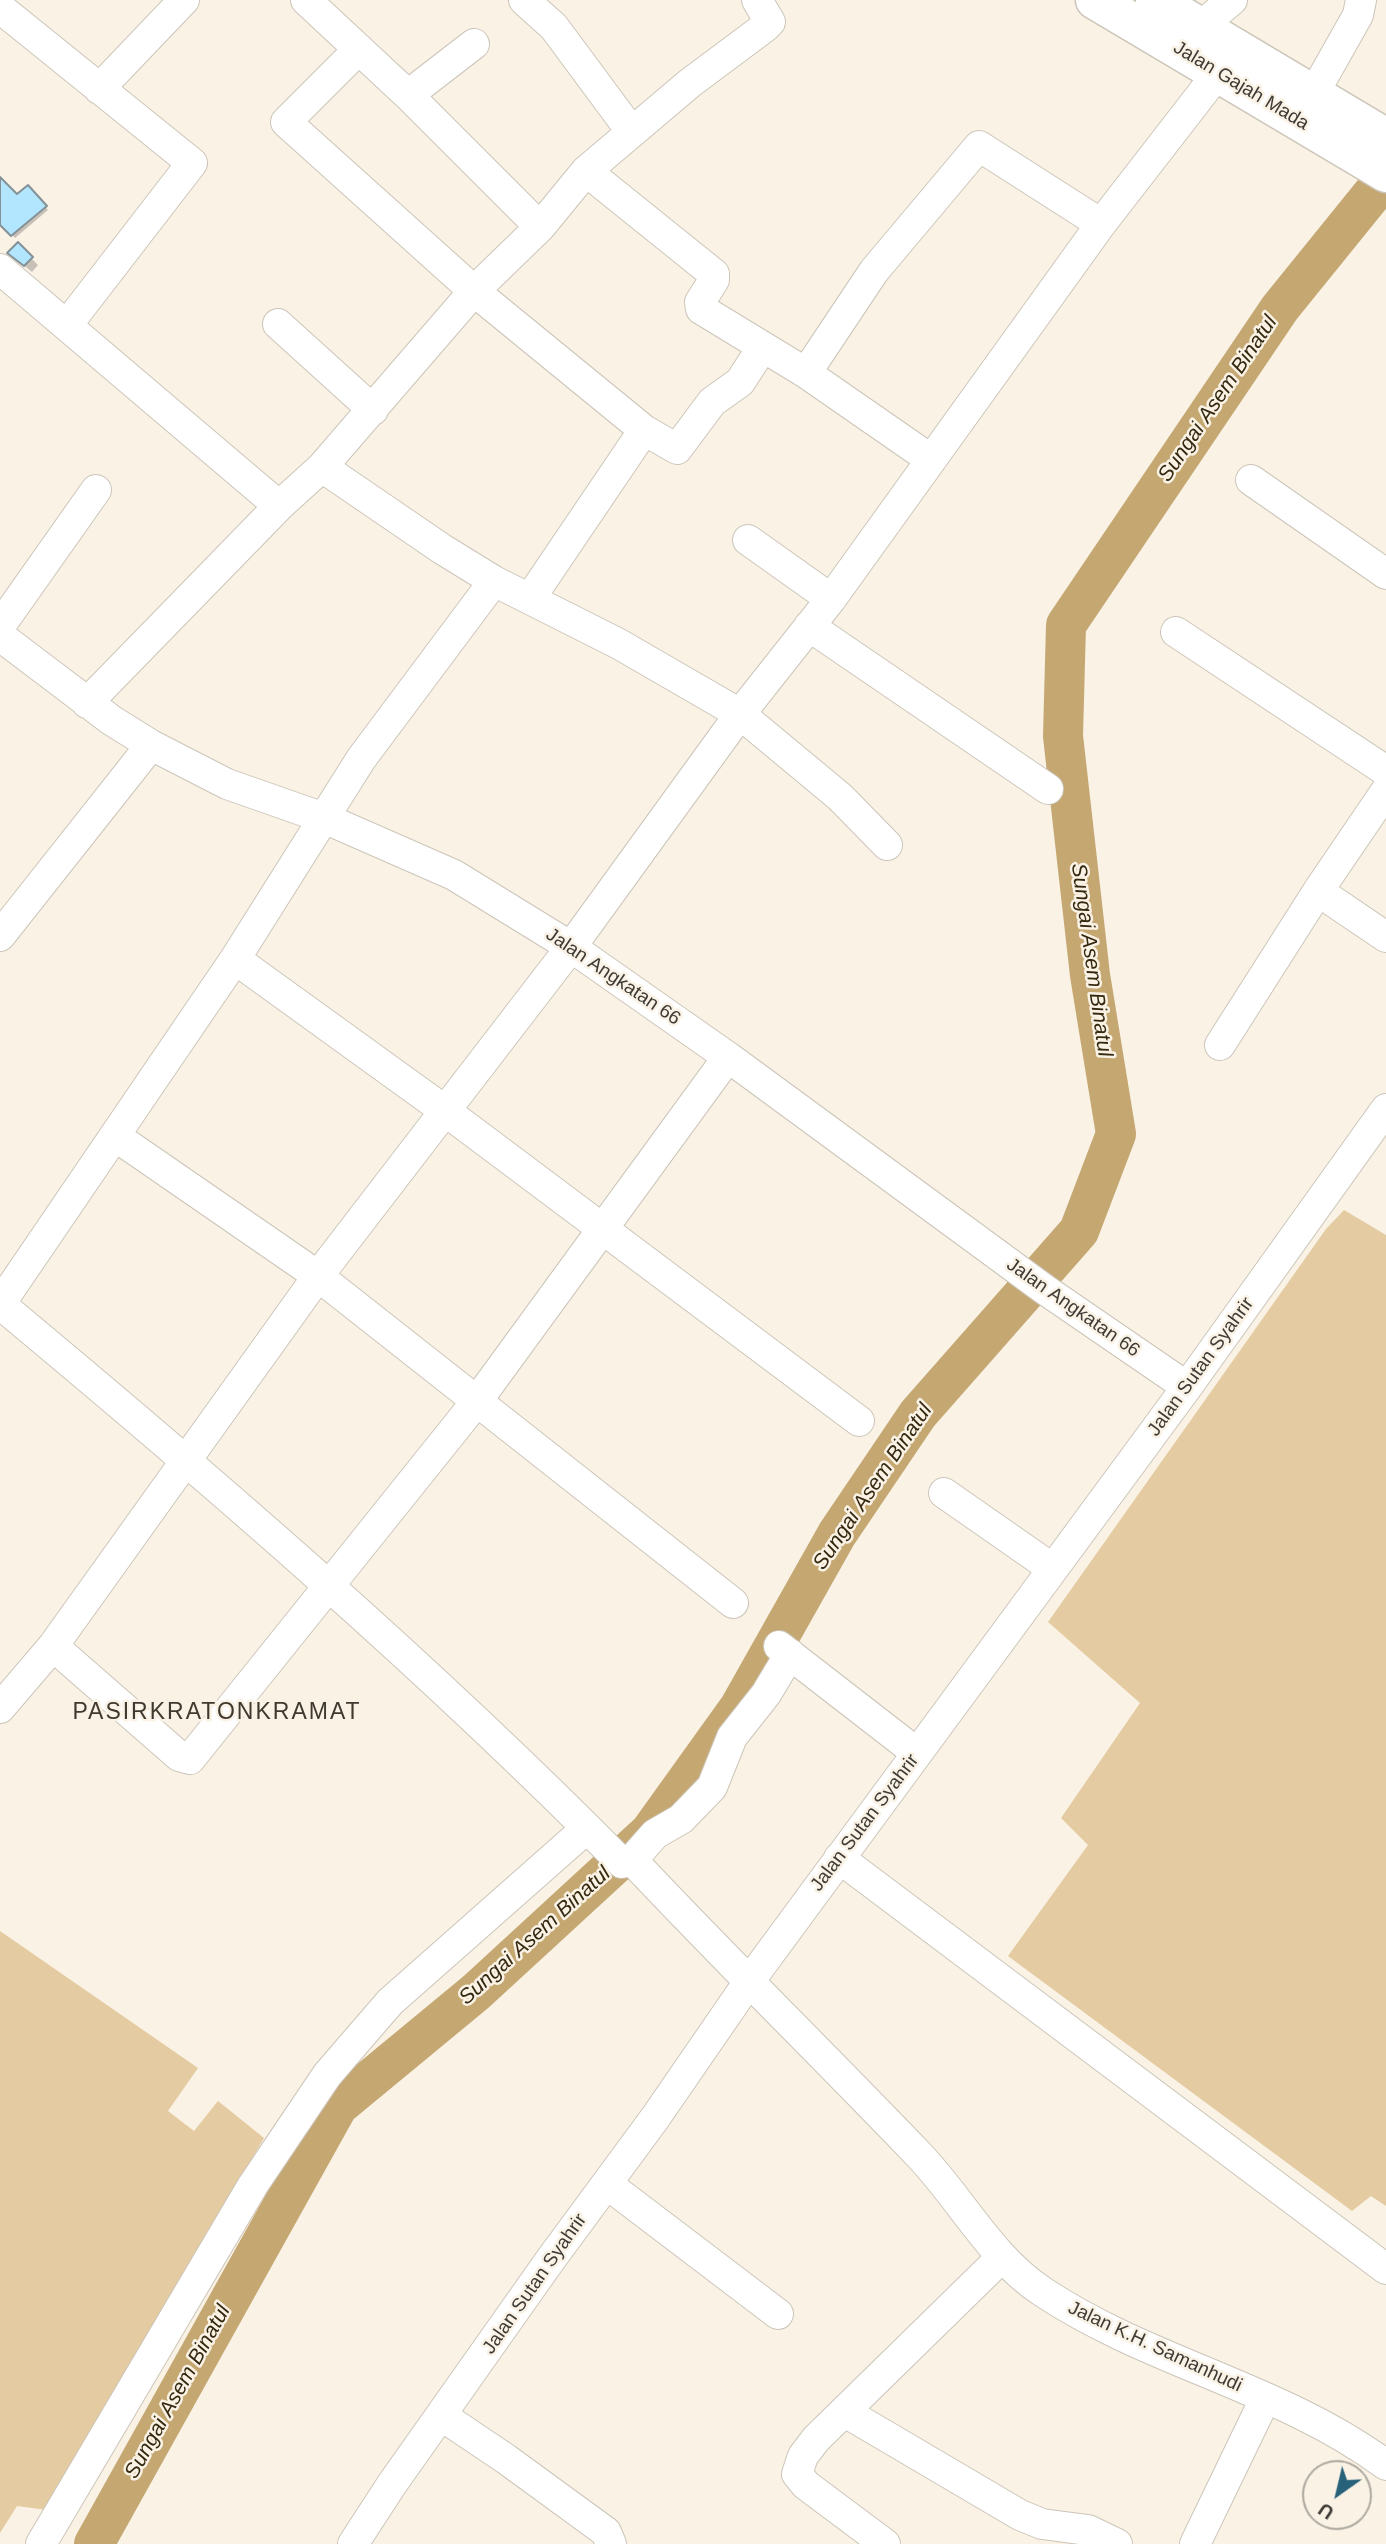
<!DOCTYPE html>
<style>
body{margin:0}
#map{position:relative;width:1386px;height:2544px;overflow:hidden;background:#f9f2e5;font-family:Helvetica,sans-serif}
canvas{display:block}
.north{position:absolute;left:1302px;top:2460px;width:70px;height:70px;box-sizing:border-box;background:#f9f2e5;border:2px solid #aea99f;border-radius:50%;rotate:214deg;font-size:19px;font-weight:700;line-height:28px;text-align:center;color:#3e3b37}
.north::after{content:'';display:block;margin:auto;width:24px;height:32px;background:#27617a;clip-path:polygon(50% 0,100% 100%,50% 72%,0 100%)}
</style>
<div id="map">
<canvas width="1386" height="2544"></canvas>
<div class="north">U</div>
</div>
<script>
const c = document.querySelector('canvas').getContext('2d');
c.lineJoin = 'round';
function paint(path, color) { c.fillStyle = color; c.fill(path, 'evenodd'); }
function stroke(path, color, width, dash) { c.strokeStyle = color; c.lineWidth = width; c.lineCap = dash ? 'butt' : 'round'; c.setLineDash(dash || []); c.stroke(path); }
function label(font, color, halo, rows, align = 'center') {
  c.font = font + ' Helvetica,sans-serif'; c.lineWidth = 5; c.setLineDash([]); c.textBaseline = 'middle'; c.strokeStyle = halo; c.fillStyle = color; for (const [text, x, y, turn = 0] of rows) {
    c.save(); c.translate(x, y); c.rotate((+turn || 0) * Math.PI / 180); c.textAlign = isNaN(turn) ? turn : align; if (halo) c.strokeText(text, 0, 0); c.fillText(text, 0, 0); c.restore();
  }
}
paint(new Path2D(`
 M 1344,1210 L 1386,1235 L 1386,2206 L 1371,2196 L 1352,2211 L 1008,1956 L 1088,1845 L 1061,1818 L 1140,1703 L 1048,1622 L 1326,1229 Z
 M 0,1931 L 198,2068 L 168,2111 L 194,2131 L 218,2101 L 264,2138 L 47,2510 L 17,2506 L 0,2533 Z`), '#e4cba1');
paint(new Path2D(`
 M 0,179 L 17,196 L 28,187 L 48,210 L 15,238 L 0,222 Z
 M 18,245 L 38,265 L 32,272 L 9,253 Z`), '#0003');
stroke(new Path2D(`
 M 94,2544 L 338,2106 L 476,1992 L 650,1832 L 739,1708 L 837,1534 L 918,1414 L 1079,1231 L 1116,1134 L 1090,975 L 1063,736 L 1066,625 L 1280,308 L 1386,177`), '#c5a772', 40);
const building = new Path2D(`
 M 0,177 L 17,194 L 28,185 L 47,206 L 11,236 L 0,225 Z
 M 18,242 L 33,257 L 24,266 L 7,253 Z`);
paint(building, '#b2e5fe');
stroke(building, '#849298', 2);
const minor = new Path2D(`
 M 306,0 L 408,95 L 540,227
 M 524,0 L 554,27 L 631,131
 M 0,8 L 192,163 L 67,325
 M 1201,26 L 1232,0
 M 359,49 L 286,122 L 474,291 L 644,430 L 677,449 L 712,402 L 740,382 L 762,348
 M 99,89 L 184,0
 M 1314,93 L 1358,15 L 1361,0
 M 408,95 L 474,44
 M 586,171 L 714,274 L 714,280 L 700,302 L 701,309 L 806,373 L 930,459
 M 0,269 L 279,506
 M 278,324 L 373,410
 M 806,373 L 874,271 L 979,146 L 1101,224
 M 322,467 L 442,549 L 494,581 L 619,644 L 740,714 L 840,797 L 887,845
 M 1251,480 L 1386,574
 M 748,540 L 831,599
 M 531,597 L 644,430
 M 0,626 L 96,490
 M 809,626 L 1048,789
 M 1176,632 L 1386,771
 M 0,636 L 111,720 L 151,745 L 227,784 L 324,818 L 454,875 L 571,947 L 728,1057 L 1044,1289 L 1187,1387
 M 87,703 L 279,506 L 322,467 L 474,291 L 540,227 L 586,171 L 690,83 L 765,27 L 770,22 L 757,0
 M 1386,791 L 1318,891 L 1386,937
 M 0,936 L 151,745
 M 235,959 L 444,1110 L 859,1421
 M 1220,1045 L 1318,891
 M 115,1136 L 318,1276 L 733,1603
 M 0,1304 C 214,1482 426,1665 622,1863 L 632,1860 C 726,1960 824,2056 919,2155 C 962,2200 990,2257 1043,2292 C 1150,2363 1282,2388 1386,2465
 M 0,1304 L 235,959 L 361,759 L 494,581
 M 944,1493 L 1053,1569
 M 53,1646 L 179,1756 L 190,1759 L 477,1401 L 728,1057
 M 779,1646 L 917,1753
 M 0,1708 L 53,1646 L 318,1276 L 571,947 L 740,714 L 831,599 L 1101,224 L 1218,73
 M 839,1858 L 1386,2269
 M 632,1860 L 655,1834 L 681,1819 L 712,1787 L 732,1737 L 766,1694 L 790,1654
 M 607,2184 L 778,2314
 M 845,2412 L 1020,2515 L 1042,2524 L 1088,2530 L 1117,2544
 M 442,2416 L 506,2459 L 606,2532 L 611,2544
 M 41,2544 L 253,2185 L 327,2075 L 390,2002 L 587,1828
 M 353,2544 L 392,2484 L 551,2259 L 655,2118 L 748,1983 L 1187,1387 L 1386,1109
 M 885,2544 L 806,2485 L 797,2474 L 803,2456 L 816,2439 L 1001,2258
 M 1195,2544 L 1265,2399`);
const highway = new Path2D(`
 M 1095,0 L 1386,173
 M 1155,0 L 1386,138`);
stroke(minor, '#ccc5b9', 32);
stroke(highway, '#ccc5b9', 41);
stroke(minor, '#fff', 30);
stroke(highway, '#fff', 38);
label('19px', '#3e3b37', '#f9f2e5', [
 ["Jalan Gajah Mada",1241,86,31],
 ["Jalan Angkatan 66",613,977,34],
 ["Jalan Angkatan 66",1073,1308,35],
 ["Jalan Sutan Syahrir",1201,1367,-54],
 ["Jalan Sutan Syahrir",865,1823,-53],
 ["Jalan Sutan Syahrir",535,2284,-55],
 ["Jalan K.H. Samanhudi",1155,2347,25]
]);
label('italic 21px', '#35280f', '#f9f2e5', [
 ["Sungai Asem Binatul",1218,399,-56],
 ["Sungai Asem Binatul",1091,960,82],
 ["Sungai Asem Binatul",873,1487,-56],
 ["Sungai Asem Binatul",535,1936,-42],
 ["Sungai Asem Binatul",178,2392,-61]
]);
c.letterSpacing = '2px';
label('23px', '#3f3930', '#f9f2e5', [
 ["PASIRKRATONKRAMAT",217,1713]
]);
c.letterSpacing = '0px';
</script>
